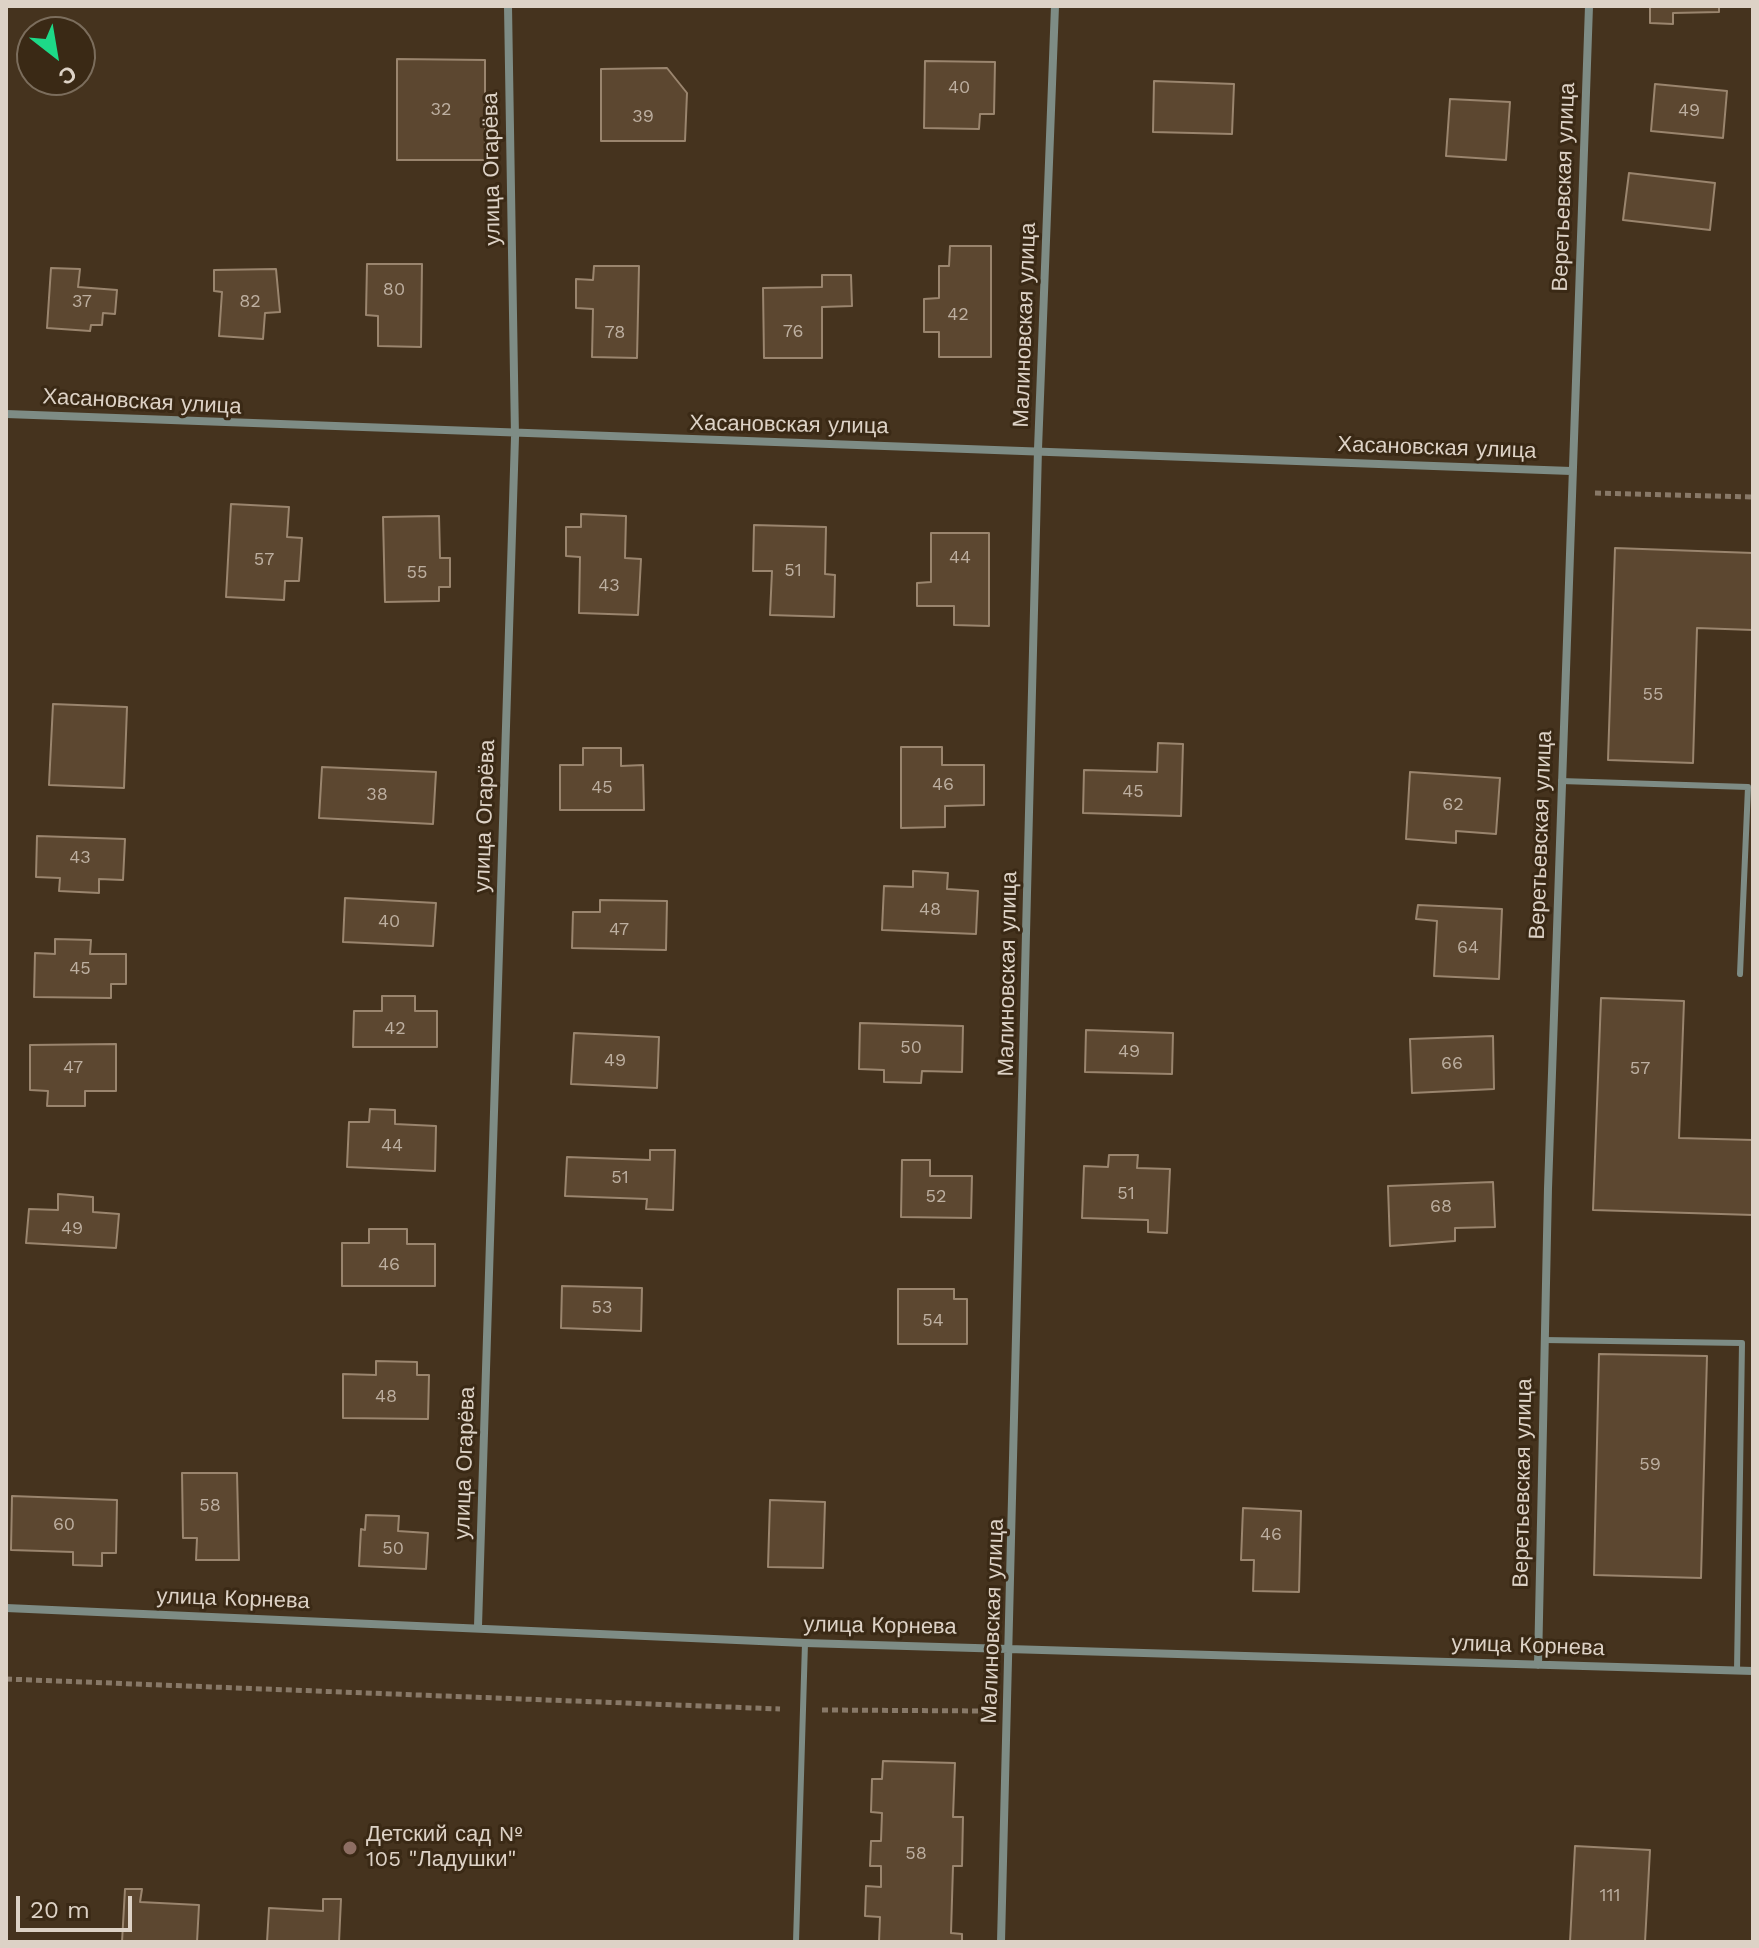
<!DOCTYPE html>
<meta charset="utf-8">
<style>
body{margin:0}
#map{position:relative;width:1759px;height:1948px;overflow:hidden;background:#45331e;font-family:"Work Sans",sans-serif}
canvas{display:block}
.frame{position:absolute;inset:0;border:8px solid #ddd2c6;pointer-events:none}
.north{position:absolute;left:16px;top:16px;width:80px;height:80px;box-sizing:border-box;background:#3a2915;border:2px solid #7b6d5c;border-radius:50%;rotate:149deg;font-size:22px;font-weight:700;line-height:32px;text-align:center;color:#ddd2c6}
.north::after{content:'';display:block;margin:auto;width:28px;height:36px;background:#1dd988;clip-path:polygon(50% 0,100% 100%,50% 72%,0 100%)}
.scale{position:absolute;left:16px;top:1896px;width:116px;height:36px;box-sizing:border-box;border:4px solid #ddd2c6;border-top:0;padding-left:10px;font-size:24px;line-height:28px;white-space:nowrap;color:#ddd2c6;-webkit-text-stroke:6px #3a2915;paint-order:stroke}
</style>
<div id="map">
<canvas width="1759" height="1948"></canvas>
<div class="frame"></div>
<div class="north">С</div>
<div class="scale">20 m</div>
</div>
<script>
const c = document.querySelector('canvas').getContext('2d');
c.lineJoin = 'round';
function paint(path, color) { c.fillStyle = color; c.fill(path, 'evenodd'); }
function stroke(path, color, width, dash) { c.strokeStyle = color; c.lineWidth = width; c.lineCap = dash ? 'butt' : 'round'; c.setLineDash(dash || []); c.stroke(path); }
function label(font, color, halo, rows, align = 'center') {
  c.font = font + ' "Work Sans",sans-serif'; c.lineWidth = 6; c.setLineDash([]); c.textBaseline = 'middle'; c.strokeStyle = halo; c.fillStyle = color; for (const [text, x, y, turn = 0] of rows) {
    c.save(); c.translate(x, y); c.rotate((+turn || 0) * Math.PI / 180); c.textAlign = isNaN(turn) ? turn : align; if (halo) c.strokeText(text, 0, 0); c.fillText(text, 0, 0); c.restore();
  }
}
const building = new Path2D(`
 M 1650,6 L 1719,6 L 1719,12 L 1673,13 L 1673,24 L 1650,23 Z
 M 397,59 L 485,60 L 485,160 L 397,160 Z
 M 925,61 L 995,62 L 994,114 L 980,114 L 979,129 L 924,128 Z
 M 667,68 L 687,93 L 685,141 L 601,141 L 601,69 Z
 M 1154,81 L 1234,84 L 1232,134 L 1153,132 Z
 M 1655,84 L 1727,91 L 1723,138 L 1651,131 Z
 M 1450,99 L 1510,102 L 1506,160 L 1446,156 Z
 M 1629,173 L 1715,183 L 1710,230 L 1623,220 Z
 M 950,246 L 991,246 L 991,357 L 939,357 L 939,332 L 924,332 L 924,299 L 939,298 L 939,266 L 949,266 Z
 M 367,264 L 422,264 L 421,347 L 378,346 L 378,316 L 366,315 Z
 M 594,266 L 639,266 L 637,358 L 592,357 L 593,309 L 576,308 L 576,279 L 593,280 Z
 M 51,268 L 80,269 L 78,287 L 117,290 L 115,314 L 103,313 L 102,325 L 91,325 L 90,331 L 47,328 Z
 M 276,269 L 280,312 L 265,313 L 263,339 L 219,336 L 222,292 L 214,291 L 214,270 Z
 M 822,275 L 851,275 L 852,306 L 822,307 L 822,358 L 764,358 L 763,288 L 822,287 Z
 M 231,504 L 289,507 L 287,537 L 302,538 L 299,581 L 285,581 L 284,600 L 226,597 Z
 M 581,514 L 626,516 L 625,558 L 641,559 L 638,615 L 579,613 L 580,557 L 566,556 L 566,527 L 581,527 Z
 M 439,516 L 440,558 L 450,558 L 450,587 L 439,587 L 439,601 L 385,602 L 383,517 Z
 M 754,525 L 826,527 L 825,574 L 835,575 L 834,617 L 770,615 L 772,571 L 753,571 Z
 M 931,533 L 989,533 L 989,626 L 954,625 L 954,606 L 917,606 L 917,583 L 931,582 Z
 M 1615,548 L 1753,553 L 1753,630 L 1697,628 L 1693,763 L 1608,760 Z
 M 53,704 L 127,707 L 124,788 L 49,785 Z
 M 1158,743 L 1183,744 L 1181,816 L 1083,813 L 1084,770 L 1157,772 Z
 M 901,747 L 942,747 L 942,765 L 984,765 L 984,805 L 945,806 L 945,827 L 901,828 Z
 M 583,748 L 621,748 L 621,766 L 643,765 L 644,810 L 560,810 L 560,765 L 583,765 Z
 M 322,767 L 436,772 L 433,824 L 319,818 Z
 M 1410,772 L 1500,778 L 1496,834 L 1456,831 L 1456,843 L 1406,839 Z
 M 37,836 L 125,839 L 123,880 L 99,879 L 99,893 L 59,891 L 60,878 L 36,877 Z
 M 913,871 L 948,873 L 947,889 L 978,891 L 976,934 L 882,930 L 884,886 L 913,887 Z
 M 345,898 L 436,903 L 433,946 L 343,942 Z
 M 600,900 L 667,901 L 666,950 L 572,948 L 573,912 L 600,912 Z
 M 1418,905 L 1502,909 L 1499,979 L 1434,976 L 1437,921 L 1416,919 Z
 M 55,939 L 91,940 L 90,954 L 126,954 L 126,984 L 111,984 L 111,998 L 34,997 L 35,953 L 55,954 Z
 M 382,996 L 415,996 L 415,1011 L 437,1011 L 437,1047 L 353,1047 L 354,1011 L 382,1011 Z
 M 1601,998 L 1684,1001 L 1679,1138 L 1753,1140 L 1753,1215 L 1593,1210 Z
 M 860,1023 L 963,1026 L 962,1072 L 922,1071 L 921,1083 L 884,1082 L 884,1070 L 859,1069 Z
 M 1086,1030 L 1173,1033 L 1172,1074 L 1085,1072 Z
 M 574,1033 L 659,1037 L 657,1088 L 571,1084 Z
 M 1493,1036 L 1494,1089 L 1412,1093 L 1410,1039 Z
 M 116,1044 L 116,1091 L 85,1091 L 85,1106 L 47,1106 L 48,1091 L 30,1090 L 30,1045 Z
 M 370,1109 L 395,1110 L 395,1124 L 436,1126 L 435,1171 L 347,1167 L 349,1122 L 369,1122 Z
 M 650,1150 L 675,1150 L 673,1210 L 646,1209 L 647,1199 L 565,1196 L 567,1157 L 650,1160 Z
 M 1109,1155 L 1138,1155 L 1137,1168 L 1170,1169 L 1167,1233 L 1148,1232 L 1148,1220 L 1082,1218 L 1084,1166 L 1108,1167 Z
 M 902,1160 L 930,1160 L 930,1176 L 972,1176 L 971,1218 L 901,1217 Z
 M 1493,1182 L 1495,1227 L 1455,1228 L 1455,1241 L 1390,1246 L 1388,1186 Z
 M 58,1194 L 93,1197 L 93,1212 L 119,1214 L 116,1248 L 26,1243 L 29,1209 L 58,1210 Z
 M 369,1229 L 407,1229 L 407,1244 L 435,1244 L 435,1286 L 342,1286 L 342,1243 L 369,1243 Z
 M 562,1286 L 642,1288 L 641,1331 L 561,1328 Z
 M 898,1289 L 954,1289 L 954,1299 L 967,1299 L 967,1344 L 898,1344 Z
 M 1599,1354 L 1707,1356 L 1701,1578 L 1594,1575 Z
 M 376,1361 L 417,1362 L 417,1375 L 429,1375 L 428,1419 L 343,1418 L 343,1374 L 376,1375 Z
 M 182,1473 L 237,1473 L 239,1560 L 196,1560 L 197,1538 L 183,1538 Z
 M 12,1496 L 117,1500 L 116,1553 L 102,1553 L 102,1566 L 73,1565 L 73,1552 L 11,1550 Z
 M 770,1500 L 825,1502 L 823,1568 L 768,1567 Z
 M 1243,1508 L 1301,1511 L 1299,1592 L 1253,1591 L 1254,1560 L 1241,1560 Z
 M 366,1515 L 399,1516 L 398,1531 L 428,1533 L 426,1569 L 359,1566 L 361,1529 L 365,1530 Z
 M 883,1761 L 955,1763 L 953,1817 L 963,1817 L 962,1866 L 953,1866 L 951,1933 L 962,1934 L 962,1942 L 879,1942 L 880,1917 L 865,1916 L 866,1886 L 881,1887 L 881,1866 L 870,1866 L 871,1841 L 881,1841 L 882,1813 L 871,1812 L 872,1779 L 882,1779 Z
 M 1575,1846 L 1650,1850 L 1645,1942 L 1570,1942 Z
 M 125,1889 L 142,1889 L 140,1902 L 199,1905 L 197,1942 L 122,1942 Z
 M 323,1899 L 341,1899 L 339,1942 L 267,1942 L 269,1908 L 323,1911 Z`);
paint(building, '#5c4730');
stroke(building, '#9a856e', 2);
stroke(new Path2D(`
 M 1595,493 L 1753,497
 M 6,1679 L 780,1709
 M 822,1710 L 984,1711`), '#887968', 5, [6, 4]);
stroke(new Path2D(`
 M 1561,781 L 1748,787 L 1740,974
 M 1544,1340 L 1742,1343 L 1737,1671
 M 796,1942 L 805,1643`), '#7e8c85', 6);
stroke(new Path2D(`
 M 6,414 C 527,437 1049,449 1571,471
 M 6,1608 L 805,1643 L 1753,1671
 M 478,1626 L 515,437 L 508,6
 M 1538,1665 L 1548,1188 L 1589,6
 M 1001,1942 L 1038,449 L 1055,6`), '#7e8c85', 8);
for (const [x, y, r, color] of [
 [350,1848,8,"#8d6e63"]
]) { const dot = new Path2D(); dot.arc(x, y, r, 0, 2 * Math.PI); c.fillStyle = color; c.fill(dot); stroke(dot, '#3a2915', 3); }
label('18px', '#bdafa0', null, [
 ["40",959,88],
 ["32",441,110],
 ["49",1689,111],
 ["39",643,117],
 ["80",394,290],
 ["37",82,302],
 ["82",250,302],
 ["42",958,315],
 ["76",793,332],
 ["78",615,333],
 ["44",960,558],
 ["57",264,560],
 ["51",793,571],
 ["55",417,573],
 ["43",609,586],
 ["55",1653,695],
 ["46",943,785],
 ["45",602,788],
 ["45",1133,792],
 ["38",377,795],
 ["62",1453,805],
 ["43",80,858],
 ["48",930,910],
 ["40",389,922],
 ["47",619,930],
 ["64",1468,948],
 ["45",80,969],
 ["42",395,1029],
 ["50",911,1048],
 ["49",1129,1052],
 ["49",615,1061],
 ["66",1452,1064],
 ["47",73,1068],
 ["57",1640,1069],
 ["44",392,1146],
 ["51",620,1178],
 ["51",1126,1194],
 ["52",936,1197],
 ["68",1441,1207],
 ["49",72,1229],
 ["46",389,1265],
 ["53",602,1308],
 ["54",933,1321],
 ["48",386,1397],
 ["59",1650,1465],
 ["58",210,1506],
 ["60",64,1525],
 ["46",1271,1535],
 ["50",393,1549],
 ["58",916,1854],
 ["111",1610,1896]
]);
label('22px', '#ddd2c6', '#3a2915', [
 ["улица Огарёва",492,169,-91],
 ["Веретьевская улица",1564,187,-88],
 ["Малиновская улица",1025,325,-88],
 ["Хасановская улица",142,402,3],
 ["Хасановская улица",789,425,1],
 ["Хасановская улица",1437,448,2],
 ["улица Огарёва",485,816,-88],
 ["Веретьевская улица",1541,835,-88],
 ["Малиновская улица",1008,974,-89],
 ["улица Огарёва",465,1463,-88],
 ["Веретьевская улица",1523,1483,-89],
 ["улица Корнева",233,1599,2],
 ["Малиновская улица",993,1621,-88],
 ["улица Корнева",880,1626,1],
 ["улица Корнева",1528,1646,2]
]);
label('22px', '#ddd2c6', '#3a2915', [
 ["Детский сад №",366,1835],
 ["105 \"Ладушки\"",366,1860]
], 'left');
</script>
